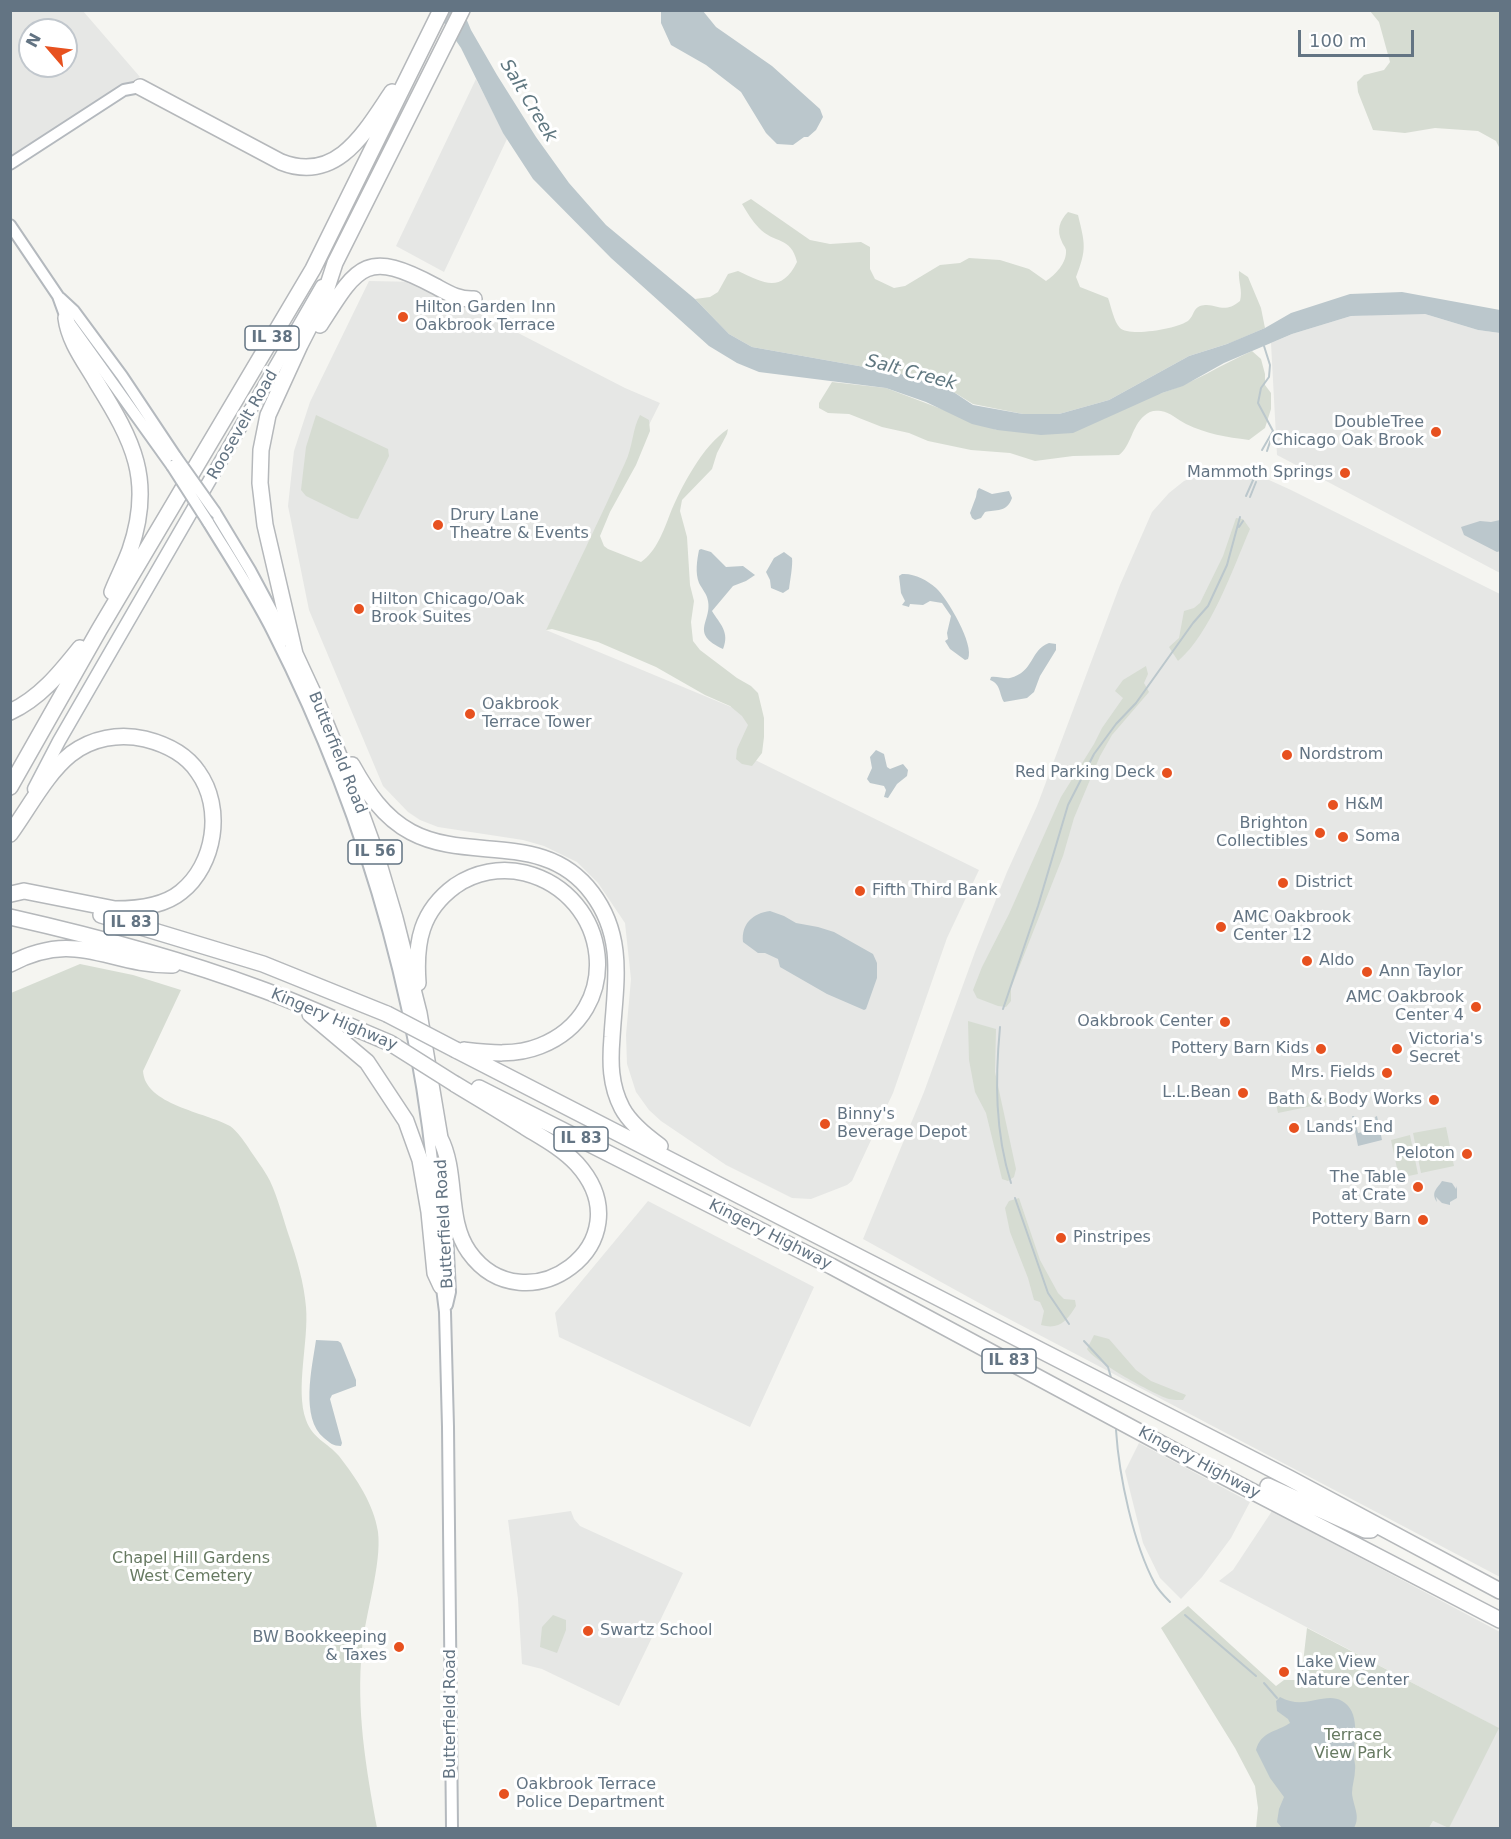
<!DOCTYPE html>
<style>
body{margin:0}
#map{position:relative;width:1511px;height:1839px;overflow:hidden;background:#f5f5f1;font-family:"DejaVu Sans",sans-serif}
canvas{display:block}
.frame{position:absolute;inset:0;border:12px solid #637483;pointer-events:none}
.north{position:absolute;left:18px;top:18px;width:60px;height:60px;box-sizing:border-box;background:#fff;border:2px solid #c1c7cd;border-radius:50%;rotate:298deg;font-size:16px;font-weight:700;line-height:24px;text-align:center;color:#637483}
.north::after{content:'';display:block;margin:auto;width:21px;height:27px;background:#e7511f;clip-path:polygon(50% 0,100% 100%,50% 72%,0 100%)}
.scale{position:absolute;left:1298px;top:30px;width:116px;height:27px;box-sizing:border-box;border:3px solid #637483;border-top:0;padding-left:8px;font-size:18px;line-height:21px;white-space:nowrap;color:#637483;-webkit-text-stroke:4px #fff;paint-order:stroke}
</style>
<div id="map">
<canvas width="1511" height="1839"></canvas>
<div class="frame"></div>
<div class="north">N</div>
<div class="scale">100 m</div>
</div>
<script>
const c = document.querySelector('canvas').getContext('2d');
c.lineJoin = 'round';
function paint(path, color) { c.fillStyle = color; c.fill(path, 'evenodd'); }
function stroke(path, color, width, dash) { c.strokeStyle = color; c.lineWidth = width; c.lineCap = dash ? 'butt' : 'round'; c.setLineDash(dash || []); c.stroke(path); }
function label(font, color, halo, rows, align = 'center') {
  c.font = font + ' "DejaVu Sans",sans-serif'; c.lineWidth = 6; c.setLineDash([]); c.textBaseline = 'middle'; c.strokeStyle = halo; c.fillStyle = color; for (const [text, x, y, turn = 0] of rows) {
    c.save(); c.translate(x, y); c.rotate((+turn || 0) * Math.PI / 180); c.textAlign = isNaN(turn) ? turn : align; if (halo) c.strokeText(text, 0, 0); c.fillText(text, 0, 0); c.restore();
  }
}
paint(new Path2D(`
 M 11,11 L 83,11 L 140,77 L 11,161 ZM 30,30 L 66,30 L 66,66 L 30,66 Z
 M 476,79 L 507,139 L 444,272 L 396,246 Z
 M 369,281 L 419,282 L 625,388 L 660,403 L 546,630 L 760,719 L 743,754 L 979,870 L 947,938 L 893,1093 L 858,1168 L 852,1181 L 847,1185 L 811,1199 L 792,1198 L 726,1165 L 661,1121 L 649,1110 L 636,1092 L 627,1064 L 626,1035 L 631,979 L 625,923 L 598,883 L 577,862 L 544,846 L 523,840 L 438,827 L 420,820 L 408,812 L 383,786 L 309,610 L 288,506 L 294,451 L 310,402 Z
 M 1393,314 L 1425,314 L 1478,330 L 1500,333 L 1500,573 L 1277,455 L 1271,343 L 1292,334 L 1351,316 Z
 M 1232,470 L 1256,474 L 1291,490 L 1500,594 L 1500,1577 L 990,1309 L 863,1239 L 924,1092 L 975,952 L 1007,872 L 1037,806 L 1120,585 L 1152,512 L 1169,493 L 1184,481 L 1203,473 Z
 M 648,1201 L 814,1287 L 750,1427 L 559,1337 L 555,1313 Z
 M 1139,1443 L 1250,1502 L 1231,1538 L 1202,1577 L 1181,1599 L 1160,1578 L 1143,1543 L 1125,1471 Z
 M 571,1511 L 574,1519 L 580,1526 L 683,1573 L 619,1706 L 542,1669 L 522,1664 L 518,1599 L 508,1520 Z
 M 1272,1511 L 1500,1632 L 1500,1828 L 1429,1828 L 1433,1821 L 1449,1827 L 1498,1728 L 1219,1581 L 1233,1570 Z`), '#e6e7e5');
paint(new Path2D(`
 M 1370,11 L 1500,11 L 1500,149 L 1496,141 L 1478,131 L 1435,128 L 1405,133 L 1373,130 L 1358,92 L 1357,82 L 1364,75 L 1384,70 L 1390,62 L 1379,22 Z
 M 751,199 L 810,240 L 830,244 L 861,242 L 870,247 L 870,269 L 875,279 L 894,288 L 905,286 L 940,265 L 960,263 L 969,258 L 1000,260 L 1029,269 L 1046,281 C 1055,275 1067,263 1066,250 C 1065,246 1063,245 1062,242 C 1056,230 1060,220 1068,212 L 1078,215 C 1085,244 1087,249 1076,277 L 1080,287 L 1108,298 C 1111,306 1114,322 1120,328 C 1129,337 1179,329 1189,320 C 1194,315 1193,309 1200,306 C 1216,301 1222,316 1240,301 C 1243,290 1238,282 1239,271 L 1248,277 L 1261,308 L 1265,328 L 1230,343 L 1189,356 L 1109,400 L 1059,414 L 1023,414 L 973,404 L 952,391 L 898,373 L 752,347 L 729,334 L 695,299 L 710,297 L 718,292 L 728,274 L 738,271 C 764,283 781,294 797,262 C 791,236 774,244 759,228 C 752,221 747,212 742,204 Z
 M 1252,351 L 1261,359 L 1265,374 L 1265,385 L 1271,393 L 1271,409 L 1265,428 L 1249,440 C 1226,437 1207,434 1186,424 C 1178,420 1170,412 1161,411 C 1154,410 1149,411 1144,416 C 1132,426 1131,446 1119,455 L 1073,456 L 1035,461 L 1010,453 L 971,450 L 928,441 L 909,433 L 882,427 L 849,414 L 828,413 L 819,408 L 819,403 L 832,382 L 886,388 L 997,430 L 1162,393 C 1194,383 1222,364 1252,351 Z
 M 316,415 L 388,449 L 389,456 L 358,519 L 351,518 L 306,496 L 301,490 L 306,447 Z
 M 640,415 L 649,420 L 650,431 L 636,465 L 610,512 L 600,536 L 604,546 L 608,549 L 641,562 C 656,552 664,530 670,514 C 681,487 703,445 728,429 L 727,434 L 717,453 L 712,469 L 682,500 L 680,511 L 687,537 L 690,585 L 694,601 L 691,622 L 693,641 L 700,650 L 737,678 L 751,686 L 758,693 L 764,718 L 764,737 L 762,753 L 752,766 L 742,764 L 736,759 L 737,749 L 748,725 L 742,716 L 730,706 L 705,695 L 656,667 L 598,642 L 552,629 L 546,630 C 573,574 600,519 625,463 C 633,447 632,430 640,415 Z
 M 1236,518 L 1243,519 L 1250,529 C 1233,568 1211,633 1178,661 L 1169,647 L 1179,638 L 1184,611 L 1194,608 L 1200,603 L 1223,556 Z
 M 1146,666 L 1148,674 L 1144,683 L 1149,692 L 1112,735 L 1100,756 L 1074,818 L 1063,856 L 1011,988 L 1011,1001 L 1006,1007 L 998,1006 L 977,998 L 973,990 L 982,967 L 1009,914 L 1061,797 L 1094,744 L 1102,728 L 1123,698 L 1115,691 L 1123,680 Z
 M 80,964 L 133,975 L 181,990 L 143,1071 C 145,1105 205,1112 230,1126 C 237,1131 243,1140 248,1147 C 255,1158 264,1169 270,1181 C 278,1198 283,1218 289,1236 C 297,1259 304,1283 306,1307 C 309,1341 295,1389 306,1420 C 313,1439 327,1442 339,1456 C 356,1478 374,1504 378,1532 C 382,1564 365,1615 362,1649 C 356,1710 366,1768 377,1828 L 11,1828 L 11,993 Z
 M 968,1021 L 996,1029 L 995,1072 L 1016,1169 L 1014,1177 L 1008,1181 L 1002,1179 L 986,1113 L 975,1092 L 969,1060 Z
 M 1340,1095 L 1341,1100 L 1278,1113 L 1276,1104 L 1309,1097 L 1311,1101 Z
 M 1446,1127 L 1454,1166 L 1421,1173 L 1413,1133 Z
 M 1410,1135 L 1418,1174 L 1399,1178 L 1391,1140 Z
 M 1019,1198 L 1040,1260 L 1058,1293 L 1064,1299 L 1075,1300 L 1076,1306 C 1067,1321 1059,1330 1041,1325 L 1044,1311 L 1040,1302 L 1034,1300 L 1028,1278 L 1010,1232 L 1005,1208 L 1009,1201 Z
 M 1094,1335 L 1109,1339 L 1136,1370 L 1151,1381 L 1186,1395 L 1183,1400 C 1179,1400 1173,1400 1169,1399 C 1153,1394 1094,1361 1087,1349 Z
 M 1188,1606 L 1276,1686 L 1284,1680 L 1301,1680 L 1307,1628 L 1499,1728 L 1449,1828 L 1433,1821 L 1429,1828 L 1256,1828 L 1258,1808 L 1255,1786 L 1235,1748 L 1161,1628 Z
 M 553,1615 L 566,1620 L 566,1630 L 557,1653 L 540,1647 L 542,1627 Z`), '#d6dcd2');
paint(new Path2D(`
 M 436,11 L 463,11 L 471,30 L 497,75 L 536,137 L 569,183 L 606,225 L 695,299 L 729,334 L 752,347 L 898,373 L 952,391 L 973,405 L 1023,414 L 1059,414 L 1109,400 L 1189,356 L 1227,344 L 1265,328 L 1291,313 L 1350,294 L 1402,292 L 1500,310 L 1500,333 L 1478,330 L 1425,314 L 1351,316 L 1292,334 L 1224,363 L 1183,386 L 1162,393 L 1073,433 L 1041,435 L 997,430 L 972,424 L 926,402 L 886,388 L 759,372 L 737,363 L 709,346 L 611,258 L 533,179 L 503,133 L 461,48 Z
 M 661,11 L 703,11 L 716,27 L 772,66 L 820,109 L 823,117 L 816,130 L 808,137 L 804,137 L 793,145 L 777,144 L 766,133 L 741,92 L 706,65 L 671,45 L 661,23 Z
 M 979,488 L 992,494 L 1009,491 L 1012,498 C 1007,513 996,509 985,512 L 981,518 L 975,520 L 972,518 L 970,513 L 976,497 L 977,491 Z
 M 1500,520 L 1500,551 L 1497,552 L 1464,535 L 1461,527 L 1480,521 L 1491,522 Z
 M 701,549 L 711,552 L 726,567 L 743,566 L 755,575 L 746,581 L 733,586 L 712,611 C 720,624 730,632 723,649 C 689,633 712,622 708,601 C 707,594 702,589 699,583 C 695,573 697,560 699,550 Z
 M 784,552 L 792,558 C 793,565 790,581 789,589 L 783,593 L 771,588 L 770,580 L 766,572 L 774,558 Z
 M 902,574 C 914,573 927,580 936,588 C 947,598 975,645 968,659 L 965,660 L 950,649 L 945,641 L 948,639 L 947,633 L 951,616 L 942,603 L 930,601 L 923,605 L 910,604 L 909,607 L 902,605 L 905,601 L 901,593 L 899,576 Z
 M 1049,643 L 1056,644 L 1056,650 L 1040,676 L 1034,692 L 1027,698 L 1004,702 C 999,694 1001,684 990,680 L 991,677 C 997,676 1004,679 1010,678 C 1034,672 1030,650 1049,643 Z
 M 876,750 L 884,754 L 887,767 L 890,769 L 903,764 L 908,770 L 907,776 L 897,784 L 888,798 L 884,797 L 886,790 L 884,786 L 870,783 L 867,779 L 872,768 L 870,757 Z
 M 770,911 L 784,916 L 796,923 L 818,927 L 834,932 L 873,954 L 877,963 L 877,978 L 866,1009 L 864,1010 L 827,994 L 780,967 L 778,959 L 765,953 L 758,953 L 743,942 C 741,924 753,913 770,911 Z
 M 1352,1116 L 1354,1116 L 1358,1133 L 1377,1129 L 1375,1117 L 1377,1116 L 1382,1140 L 1358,1146 Z
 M 1442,1181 L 1452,1183 L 1456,1189 L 1457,1186 L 1457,1198 L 1450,1202 L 1450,1205 L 1442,1203 L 1436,1197 L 1437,1202 C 1430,1192 1438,1188 1442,1181 Z
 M 316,1340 L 338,1341 L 341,1343 L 356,1380 L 356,1386 L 332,1395 L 330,1399 L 342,1443 L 341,1446 C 333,1446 330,1443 324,1438 C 300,1418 312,1368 316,1340 Z
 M 1280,1697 C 1305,1711 1324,1691 1342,1701 C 1361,1712 1354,1739 1354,1757 C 1354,1761 1356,1765 1355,1770 C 1355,1778 1352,1785 1352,1793 C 1353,1806 1361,1816 1354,1828 L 1282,1828 L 1277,1822 L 1279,1809 L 1284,1797 L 1270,1778 L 1256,1750 C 1261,1731 1277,1732 1290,1723 L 1288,1719 L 1277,1711 L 1276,1701 Z`), '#bbc7cc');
stroke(new Path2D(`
 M 1262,450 L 1273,431 L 1258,403 L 1261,388 L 1269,377 L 1270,365 L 1264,346
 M 1267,451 L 1272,436
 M 1246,496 L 1254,478
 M 1250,497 L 1256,482
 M 1239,527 L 1243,521
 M 1003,1009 L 1038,906 L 1068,805 L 1094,754 L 1116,724 L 1136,703 L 1193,623 L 1208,606 L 1227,565 L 1240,517
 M 1000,1027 C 995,1080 995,1132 1011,1183
 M 1015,1198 L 1048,1293 L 1069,1324
 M 1084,1341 L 1108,1367 L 1112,1381
 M 1116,1430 C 1119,1476 1133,1543 1155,1584 C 1159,1591 1165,1597 1170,1602
 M 1185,1615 L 1256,1676
 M 1264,1683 L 1277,1698`), '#bbc7cc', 2);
const secondary = new Path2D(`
 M 10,164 L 124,90 L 140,87
 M 10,225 L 58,296 L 66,318 L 172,466
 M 60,298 L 74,311 L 122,376 L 176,457
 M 215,512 L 250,570 L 288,641
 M 208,522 C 230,558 254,594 273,632 C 370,823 428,1032 439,1247
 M 445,1193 L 450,1292 L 447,1305
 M 441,1280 L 445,1312 L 448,1427 L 452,1828`);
const primary = new Path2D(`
 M 34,789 L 59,741 L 322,286`);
const highway = new Path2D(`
 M 140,87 L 281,162 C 337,184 365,132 392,92
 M 66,318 C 69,342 85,362 97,383 C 133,441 154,480 130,550 C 125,564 118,577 112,592
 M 320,325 C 358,265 366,249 435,286 C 448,293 459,300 474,299
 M 10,712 C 40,698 60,673 80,648
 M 352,765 C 367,792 383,817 411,832 C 469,863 545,830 592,893 C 626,938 615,985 612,1037 C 610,1062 610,1085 622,1108 C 630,1123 646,1136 660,1146
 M 10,787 L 99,630 L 313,269 L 441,10
 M 10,834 C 29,808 46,774 71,754 C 92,738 119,733 145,739 C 165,744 186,754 198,772 C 224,808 215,865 181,892 C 164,906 137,909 115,909 L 24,891 L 11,894
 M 101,915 L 263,964 L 387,1014
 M 10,917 C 94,936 178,958 258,988 C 303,1004 346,1025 390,1043
 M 10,964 C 78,928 108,966 173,965
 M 418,983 C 415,942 421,911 455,886 C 475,872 501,867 525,873 C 611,895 626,1012 540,1046 C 515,1056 490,1053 464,1050
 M 310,1014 L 367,1062 L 406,1121 L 420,1160 L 429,1212 L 435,1273 L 441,1286
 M 456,1050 L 1289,1478 L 1500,1591
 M 455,1084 C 478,1098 502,1112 525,1127 C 543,1138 562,1148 577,1164 C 648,1243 525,1330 469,1252 C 446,1220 458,1173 440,1138 L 419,1013 L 395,918 L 376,854 L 351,785 L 315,697 L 295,654 L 265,525 L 260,483 L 261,450 L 268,415 L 300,345 L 323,300 L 335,263 L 462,10
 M 479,1088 L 831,1266 L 1186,1457 L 1500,1620
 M 1268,1486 L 1365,1530 L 1371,1530`);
stroke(secondary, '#b4b9be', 14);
stroke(primary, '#b5b9bd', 15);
stroke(highway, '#b5b8bb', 18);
stroke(secondary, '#fff', 10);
stroke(primary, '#fff', 12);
stroke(highway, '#fff', 15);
const secondaryBridge = new Path2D(`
 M 176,457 L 215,512
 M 172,466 L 208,522`);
const highwayBridge = new Path2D(`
 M 387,1014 L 456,1050
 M 390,1043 L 455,1084`);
stroke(secondaryBridge, '#b4b9be', 14, []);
stroke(highwayBridge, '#b5b8bb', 18, []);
stroke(secondaryBridge, '#fff', 10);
stroke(highwayBridge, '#fff', 15);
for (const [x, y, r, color] of [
 [403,317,6,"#e7511f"],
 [1436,432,6,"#e7511f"],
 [1345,473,6,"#e7511f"],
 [438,525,6,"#e7511f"],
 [359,609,6,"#e7511f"],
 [470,714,6,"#e7511f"],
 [1287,755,6,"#e7511f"],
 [1167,773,6,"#e7511f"],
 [1333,805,6,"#e7511f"],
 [1320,833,6,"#e7511f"],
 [1343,837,6,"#e7511f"],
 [1283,883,6,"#e7511f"],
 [860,891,6,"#e7511f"],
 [1221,927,6,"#e7511f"],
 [1307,961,6,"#e7511f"],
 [1367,972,6,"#e7511f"],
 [1476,1007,6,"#e7511f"],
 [1225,1022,6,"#e7511f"],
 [1321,1049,6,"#e7511f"],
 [1397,1049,6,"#e7511f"],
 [1387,1073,6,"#e7511f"],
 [1243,1093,6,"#e7511f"],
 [1434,1100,6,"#e7511f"],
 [825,1124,6,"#e7511f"],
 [1294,1128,6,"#e7511f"],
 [1467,1154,6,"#e7511f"],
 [1418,1187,6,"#e7511f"],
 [1423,1220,6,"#e7511f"],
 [1061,1238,6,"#e7511f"],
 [588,1631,6,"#e7511f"],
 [399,1647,6,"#e7511f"],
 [1284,1672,6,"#e7511f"],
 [504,1794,6,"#e7511f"]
]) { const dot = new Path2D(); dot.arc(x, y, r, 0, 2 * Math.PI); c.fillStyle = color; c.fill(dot); stroke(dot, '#fff', 2); }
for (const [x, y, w] of [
 [272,338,54],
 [375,852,54],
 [131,923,54],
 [581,1139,54],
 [1009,1361,54]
]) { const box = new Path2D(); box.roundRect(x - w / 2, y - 12, w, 24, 4.5); c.fillStyle = '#fff'; c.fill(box); stroke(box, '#637483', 1.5); }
label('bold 15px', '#637483', null, [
 ["IL 38",272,338],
 ["IL 56",375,852],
 ["IL 83",131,923],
 ["IL 83",581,1139],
 ["IL 83",1009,1361]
]);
label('16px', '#637483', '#fff', [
 ["Hilton Garden Inn",415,308],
 ["Oakbrook Terrace",415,326],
 ["DoubleTree",1424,423,"right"],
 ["Chicago Oak Brook",1424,441,"right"],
 ["Mammoth Springs",1333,473,"right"],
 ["Drury Lane",450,516],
 ["Theatre & Events",450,534],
 ["Hilton Chicago/Oak",371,600],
 ["Brook Suites",371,618],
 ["Oakbrook",482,705],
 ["Terrace Tower",482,723],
 ["Nordstrom",1299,755],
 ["Red Parking Deck",1155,773,"right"],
 ["H&M",1345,805],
 ["Brighton",1308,824,"right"],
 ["Collectibles",1308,842,"right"],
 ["Soma",1355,837],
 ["District",1295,883],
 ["Fifth Third Bank",872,891],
 ["AMC Oakbrook",1233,918],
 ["Center 12",1233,936],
 ["Aldo",1319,961],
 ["Ann Taylor",1379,972],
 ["AMC Oakbrook",1464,998,"right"],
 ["Center 4",1464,1016,"right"],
 ["Oakbrook Center",1213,1022,"right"],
 ["Victoria's",1409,1040],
 ["Secret",1409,1058],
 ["Pottery Barn Kids",1309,1049,"right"],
 ["Mrs. Fields",1375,1073,"right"],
 ["L.L.Bean",1231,1093,"right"],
 ["Bath & Body Works",1422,1100,"right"],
 ["Binny's",837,1115],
 ["Beverage Depot",837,1133],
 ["Lands' End",1306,1128],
 ["Peloton",1455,1154,"right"],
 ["The Table",1406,1178,"right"],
 ["at Crate",1406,1196,"right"],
 ["Pottery Barn",1411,1220,"right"],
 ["Pinstripes",1073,1238],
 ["Swartz School",600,1631],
 ["BW Bookkeeping",387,1638,"right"],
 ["& Taxes",387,1656,"right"],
 ["Lake View",1296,1663],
 ["Nature Center",1296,1681],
 ["Oakbrook Terrace",516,1785],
 ["Police Department",516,1803]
], 'left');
label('16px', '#637483', '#fff', [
 ["Roosevelt Road",243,425,-60],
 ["Butterfield Road",337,753,68],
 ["Kingery Highway",334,1020,23],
 ["Butterfield Road",445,1224,-93],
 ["Kingery Highway",770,1235,27],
 ["Kingery Highway",1199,1463,28],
 ["Butterfield Road",451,1714,-90]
]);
label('16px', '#677a62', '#fff', [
 ["Chapel Hill Gardens",191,1559],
 ["West Cemetery",191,1577],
 ["Terrace",1353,1736],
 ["View Park",1353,1754]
]);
label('italic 18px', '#5f7780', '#fff', [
 ["Salt Creek",528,101,59],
 ["Salt Creek",911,373,15]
]);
</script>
